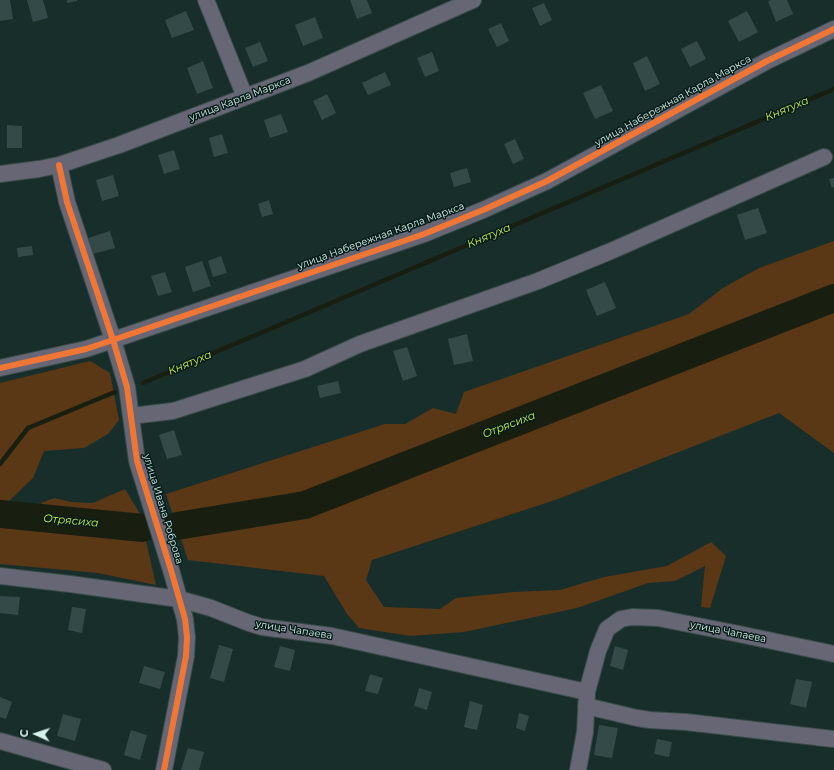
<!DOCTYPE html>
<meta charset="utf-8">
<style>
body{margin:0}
#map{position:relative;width:834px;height:770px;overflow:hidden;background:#182e2b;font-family:Montserrat,sans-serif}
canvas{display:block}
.north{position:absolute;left:16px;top:714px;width:40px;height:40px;-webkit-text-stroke:3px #061c19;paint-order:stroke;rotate:273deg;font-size:11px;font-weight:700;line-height:16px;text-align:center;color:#d6f1eb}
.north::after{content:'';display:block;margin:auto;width:14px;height:18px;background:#d6f1eb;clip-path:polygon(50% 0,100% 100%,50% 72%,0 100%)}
</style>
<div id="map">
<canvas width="834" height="770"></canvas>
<div class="north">С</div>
</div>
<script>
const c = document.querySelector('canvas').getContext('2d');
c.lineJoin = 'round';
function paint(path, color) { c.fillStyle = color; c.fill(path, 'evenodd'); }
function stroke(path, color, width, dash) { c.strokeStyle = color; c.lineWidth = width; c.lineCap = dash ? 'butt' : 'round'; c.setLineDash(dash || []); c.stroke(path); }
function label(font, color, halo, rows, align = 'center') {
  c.font = font + ' Montserrat,sans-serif'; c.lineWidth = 3; c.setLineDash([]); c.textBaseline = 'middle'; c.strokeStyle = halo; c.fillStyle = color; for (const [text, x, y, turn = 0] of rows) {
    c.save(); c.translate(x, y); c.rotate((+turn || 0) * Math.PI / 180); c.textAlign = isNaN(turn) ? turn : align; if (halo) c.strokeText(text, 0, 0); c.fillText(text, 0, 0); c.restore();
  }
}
paint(new Path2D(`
 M 834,241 L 834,453 L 779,413 L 558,499 L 372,560 L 366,580 L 384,607 L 440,609 L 456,598 L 514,592 L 560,590 L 604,577 L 667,566 L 711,542 L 726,556 L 710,608 L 701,607 L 705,566 L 675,581 L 648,583 L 577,608 L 464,632 L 410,636 L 359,628 L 347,614 L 324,576 L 188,560 L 166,494 L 385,424 L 405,424 L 433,408 L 456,414 L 464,392 L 689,314 L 723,288 L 759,268 Z
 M 90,361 L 110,373 L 119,420 L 108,434 L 84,448 L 44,451 L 33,478 L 8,502 L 31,511 L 43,502 L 55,498 L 71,502 L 93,503 L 125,489 L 143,519 L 143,528 L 156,585 L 98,573 L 0,564 L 0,383 Z`), '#5a3815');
stroke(new Path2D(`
 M 143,383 L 834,89
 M 0,464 L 28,428 L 115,392`), '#191f10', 4.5);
stroke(new Path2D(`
 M 0,514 L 143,528
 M 177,526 L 305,505 L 834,298`), '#191f10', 28);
paint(new Path2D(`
 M 0,0 L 10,0 L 13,19 L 0,21 Z
 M 27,0 L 43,0 L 48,18 L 33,22 Z
 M 67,0 L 77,0 L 77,1 L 67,3 Z
 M 350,0 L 367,0 L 372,13 L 357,19 Z
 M 771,0 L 787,0 L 793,14 L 776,22 L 768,1 Z
 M 544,3 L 552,20 L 540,26 L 532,8 Z
 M 186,11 L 194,30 L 172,38 L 165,20 Z
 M 747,11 L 758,32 L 739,42 L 728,21 Z
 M 315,17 L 323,38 L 303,46 L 295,25 Z
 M 501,23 L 509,41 L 497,47 L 488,29 Z
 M 697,41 L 706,59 L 690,67 L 681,49 Z
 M 260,42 L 268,61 L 253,67 L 245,48 Z
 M 432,52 L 439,71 L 425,77 L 417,58 Z
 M 647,56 L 660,84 L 645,91 L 633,63 Z
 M 203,61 L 213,88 L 197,94 L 187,68 Z
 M 385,72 L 391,85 L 368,95 L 362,83 Z
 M 601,85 L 613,111 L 595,119 L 583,93 Z
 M 327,94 L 336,113 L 322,120 L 313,101 Z
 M 281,114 L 288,132 L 270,138 L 264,120 Z
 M 7,125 L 22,126 L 22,148 L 7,148 Z
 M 222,134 L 228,153 L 214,157 L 209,138 Z
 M 515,139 L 524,159 L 513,164 L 504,144 Z
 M 174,150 L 180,169 L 164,174 L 158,155 Z
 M 467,168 L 471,182 L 454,187 L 450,173 Z
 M 113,175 L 119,196 L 102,201 L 96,180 Z
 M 834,178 L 834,187 L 832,188 L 829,179 Z
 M 269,200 L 273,214 L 262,217 L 258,204 Z
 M 758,208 L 767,233 L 745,240 L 737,215 Z
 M 110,231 L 115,248 L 93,254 L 88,238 Z
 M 32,246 L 33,255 L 18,257 L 17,248 Z
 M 221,256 L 227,273 L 213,277 L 208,261 Z
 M 202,261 L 211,286 L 193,292 L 185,267 Z
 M 165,272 L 172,292 L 158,296 L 151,276 Z
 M 605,282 L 616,308 L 597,316 L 586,290 Z
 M 467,334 L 473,361 L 454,365 L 448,339 Z
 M 407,347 L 417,376 L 403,381 L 393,351 Z
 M 338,381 L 341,393 L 320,398 L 317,386 Z
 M 174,430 L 182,455 L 167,459 L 159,435 Z
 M 0,596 L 20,597 L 18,615 L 0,613 Z
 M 72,607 L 86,609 L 82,633 L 68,630 Z
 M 219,645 L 233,649 L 224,682 L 210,678 Z
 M 280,646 L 295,650 L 290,671 L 274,667 Z
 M 615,646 L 628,650 L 623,670 L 610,666 Z
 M 144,666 L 165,672 L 160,689 L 139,683 Z
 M 370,674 L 383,678 L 378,694 L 365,691 Z
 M 796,679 L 812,682 L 806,708 L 790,704 Z
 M 419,688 L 432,692 L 427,710 L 414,706 Z
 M 0,697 L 12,702 L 6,719 L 0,717 Z
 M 470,701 L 483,705 L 477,730 L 464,727 Z
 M 519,713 L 529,716 L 525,731 L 516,728 Z
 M 63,714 L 81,719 L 75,741 L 57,736 Z
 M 599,725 L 618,728 L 612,758 L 594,755 Z
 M 131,730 L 147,735 L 140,760 L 124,755 Z
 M 657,739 L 672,742 L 669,757 L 654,754 Z
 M 188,748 L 204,752 L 199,770 L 181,770 Z`), '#344a49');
const minor = new Path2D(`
 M 206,0 L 245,97
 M 59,165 L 67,202 L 113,340 L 127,387 L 137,461 L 171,570 L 185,619 L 187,637 L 186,656 L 164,770
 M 0,174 L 39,169 L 59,165 L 119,145 L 308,73 L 473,0
 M 0,368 L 86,349 L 113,340 L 424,234 L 483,210 L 547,181 L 767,61 L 834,29
 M 131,416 L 173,411 L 305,369 L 360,344 L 538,281 L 611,251 L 824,157
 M 0,576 L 70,584 L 179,599 L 211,608 L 249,623 L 262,627 L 332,636 L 587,692
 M 586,706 L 637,718 L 650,720 L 686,722 L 833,739
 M 0,741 L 103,770
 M 578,770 L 585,732 L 587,692 L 598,651 L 607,629 L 621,619 L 632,617 L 658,618 L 739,634 L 834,654`);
stroke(minor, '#384c48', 18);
stroke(minor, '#666675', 16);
stroke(new Path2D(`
 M 59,165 L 67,202 L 113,340 L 127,387 L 137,461 L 171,570 L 185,619 L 187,637 L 186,656 L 164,770
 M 0,368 L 86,349 L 113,340 L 424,234 L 483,210 L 547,181 L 767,61 L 834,29`), '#f07635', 6);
label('10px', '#d6f1eb', '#061c19', [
 ["улица Карла Маркса",240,99,-21],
 ["улица Набережная Карла Маркса",673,101,-29],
 ["улица Набережная Карла Маркса",381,236,-20],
 ["улица Ивана Роброва",163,509,73],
 ["улица Чапаева",294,630,9],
 ["улица Чапаева",728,632,11]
]);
label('italic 11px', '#cdee54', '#061c19', [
 ["Княтуха",787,109,-23],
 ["Княтуха",489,236,-23],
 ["Княтуха",190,363,-23],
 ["Отрясиха",509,425,-21],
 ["Отрясиха",71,521,5]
]);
</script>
